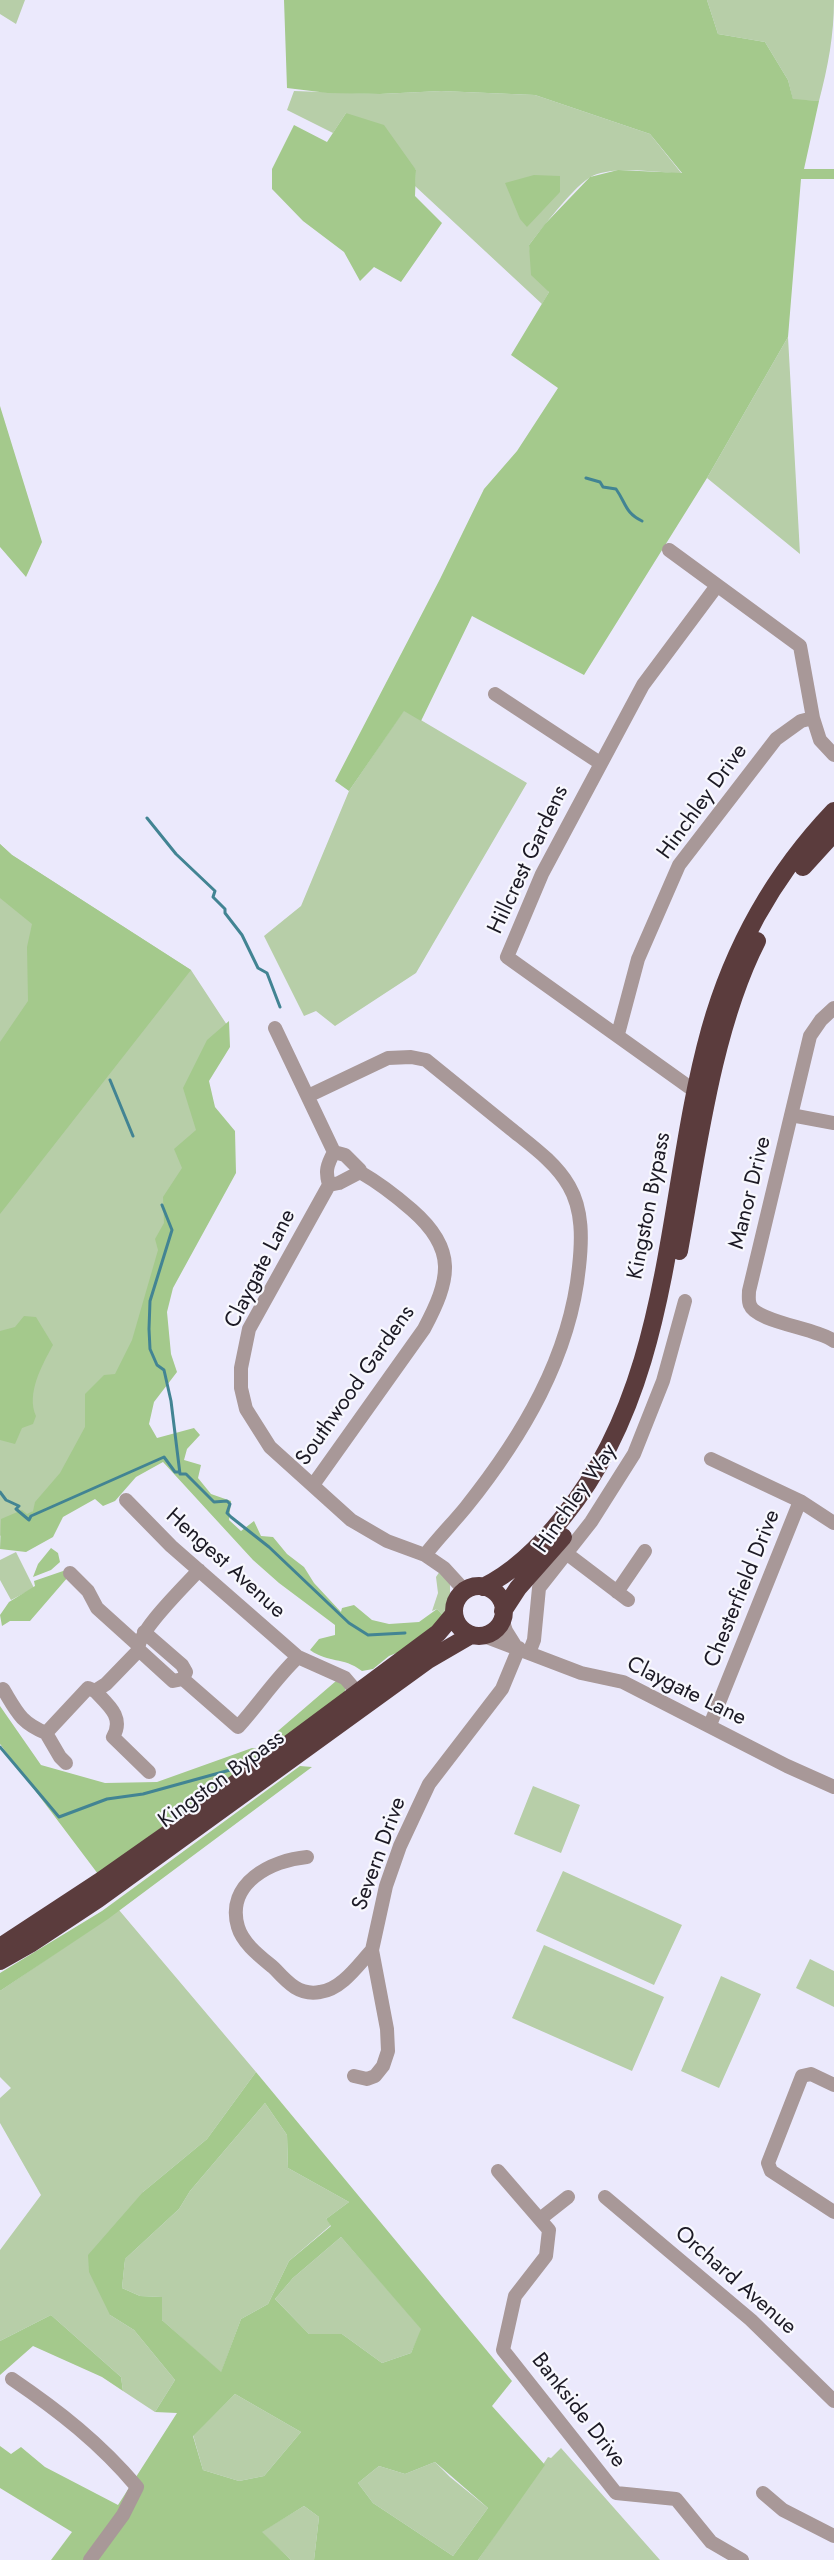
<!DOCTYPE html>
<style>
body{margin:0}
canvas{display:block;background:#ebe9fc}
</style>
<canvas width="834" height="2560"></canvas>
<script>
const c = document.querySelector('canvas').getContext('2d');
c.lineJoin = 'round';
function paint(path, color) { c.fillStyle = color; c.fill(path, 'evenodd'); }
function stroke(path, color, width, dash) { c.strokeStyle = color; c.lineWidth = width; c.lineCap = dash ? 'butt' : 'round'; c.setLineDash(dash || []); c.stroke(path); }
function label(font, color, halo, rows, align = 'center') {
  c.font = font + ' Jost,sans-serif'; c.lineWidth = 4.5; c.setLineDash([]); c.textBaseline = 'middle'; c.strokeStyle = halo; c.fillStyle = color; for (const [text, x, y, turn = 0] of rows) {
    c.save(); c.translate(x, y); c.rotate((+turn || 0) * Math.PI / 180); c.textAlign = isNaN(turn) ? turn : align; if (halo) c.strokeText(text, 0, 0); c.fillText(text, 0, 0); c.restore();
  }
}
paint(new Path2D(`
 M 0,0 L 25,0 L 16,24 L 0,14 Z
 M 707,0 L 834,0 C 834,35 828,67 819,101 L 793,100 L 788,80 L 765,42 L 718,34 Z
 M 294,91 L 380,94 L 441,91 L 535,95 L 650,134 L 682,174 C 660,172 607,165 589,178 C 571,190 543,227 529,245 L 531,257 L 549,292 L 542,304 L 415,186 L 416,170 L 346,113 L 333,133 L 287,110 Z
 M 788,337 L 800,554 L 707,478 Z
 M 404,710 L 527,783 L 416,973 L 335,1026 L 316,1011 L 304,1016 L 264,936 L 301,906 L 349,791 Z
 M 0,844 L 12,855 L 191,970 L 229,1028 L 194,1071 L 234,1160 L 148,1302 L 160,1357 L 36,1509 L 0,1536 Z
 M 16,1552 L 34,1588 L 11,1600 L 0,1580 L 0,1560 Z
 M 440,1571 L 450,1580 L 450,1601 L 443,1615 L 437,1609 L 432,1611 L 438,1593 L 436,1577 Z
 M 533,1786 L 580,1805 L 561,1853 L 514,1834 Z
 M 563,1871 L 682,1925 L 654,1985 L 536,1931 Z
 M 119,1910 L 256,2072 L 207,2139 L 143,2192 L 110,2315 L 134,2330 L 175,2380 L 155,2412 L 123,2391 L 121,2377 L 51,2315 L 0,2341 L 0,2250 L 41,2195 L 0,2123 L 0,2098 L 11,2088 L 0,2077 L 0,1991 Z
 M 544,1945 L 664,1997 L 632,2071 L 512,2018 Z
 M 810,1959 L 834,1971 L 834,2007 L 796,1988 Z
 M 721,1976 L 761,1994 L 719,2088 L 681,2071 Z
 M 265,2103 L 287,2135 L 288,2168 L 349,2202 L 326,2219 L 331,2225 L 289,2261 L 268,2304 L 241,2319 L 221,2373 L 162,2320 L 161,2297 L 140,2296 L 122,2288 L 125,2259 L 179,2209 L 190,2191 Z
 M 341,2237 L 422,2329 L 411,2353 L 382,2363 L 342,2334 L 309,2334 L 275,2299 L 293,2278 Z
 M 235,2394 L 301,2432 L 264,2476 L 239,2481 L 203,2470 L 193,2435 Z
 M 561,2448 L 660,2560 L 478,2560 L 548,2457 L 551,2458 Z
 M 435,2462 L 450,2477 L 488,2508 L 453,2556 L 373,2503 L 358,2483 L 379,2466 L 405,2474 Z
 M 304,2506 L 319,2517 L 314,2560 L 291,2560 L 261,2532 Z`), '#b7cea8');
paint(new Path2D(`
 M 284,0 L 707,0 L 718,34 L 765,42 L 788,80 L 793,99 L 819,101 L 804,169 L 834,169 L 834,179 L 801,179 L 788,337 L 707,478 L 584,675 L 472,616 L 421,721 L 404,711 L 349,791 L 335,781 L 440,579 L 484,489 L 517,451 L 558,388 L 511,355 L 549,292 L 531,275 L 529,245 L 545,224 L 590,177 L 618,170 L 682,173 L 650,134 L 535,95 L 441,91 L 380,94 L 328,93 L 287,88 Z
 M 346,113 L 384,125 L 416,170 L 415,196 L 442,223 L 401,282 L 374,267 L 360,281 L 344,252 L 303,221 L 272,189 L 272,169 L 294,125 L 327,142 Z
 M 534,175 L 560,176 L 560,192 L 527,227 L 520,219 L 505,183 Z
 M 0,406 L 42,542 L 26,577 L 0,547 Z
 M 0,844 L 12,855 L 191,970 L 0,1214 L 0,1042 L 28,1001 L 27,947 L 32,924 L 0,898 Z
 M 229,1021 L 230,1047 L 209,1081 L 215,1107 L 235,1131 L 236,1173 L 173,1288 L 167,1312 L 171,1354 L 177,1372 L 154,1402 L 149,1424 L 157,1438 L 194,1428 L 200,1435 L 187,1449 L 184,1460 L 201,1465 L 198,1478 L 211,1494 L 231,1501 L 229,1520 L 241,1531 L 254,1521 L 261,1536 L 273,1537 L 287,1554 L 304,1567 L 314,1583 L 341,1612 L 342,1608 L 354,1605 L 372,1620 L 389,1624 L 419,1622 L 437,1609 L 443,1615 L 435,1626 L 404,1650 L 389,1656 L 373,1669 L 362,1671 C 342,1656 330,1664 310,1650 L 319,1639 L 335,1635 L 335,1625 L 279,1583 L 253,1560 L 163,1462 L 136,1477 L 115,1501 L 103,1506 L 95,1499 L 63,1517 L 53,1537 L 26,1552 L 0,1549 L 1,1519 L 22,1510 L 27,1514 L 33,1511 L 35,1502 L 60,1473 L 85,1427 L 85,1394 L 104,1375 L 115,1374 L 132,1340 L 158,1250 L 155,1239 L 164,1223 L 163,1197 L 182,1168 L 174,1149 L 196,1130 L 183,1088 L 207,1040 Z
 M 24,1316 L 36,1317 L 53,1345 C 42,1365 26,1394 36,1416 L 33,1424 L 22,1428 L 15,1444 L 0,1440 L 0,1331 L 15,1327 Z
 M 51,1548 L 58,1553 L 60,1562 L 51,1570 L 33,1577 L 38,1564 Z
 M 66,1570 L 68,1577 L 30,1621 L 10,1621 L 2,1626 L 0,1615 L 9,1602 L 35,1586 L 34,1581 Z
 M 336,1681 L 343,1683 L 346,1688 L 343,1695 L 98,1874 L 0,1744 L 0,1706 L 41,1765 L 105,1783 L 157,1782 L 252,1748 L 257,1749 Z
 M 300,1766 L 312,1767 L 108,1919 L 0,1991 L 0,1973 L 102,1911 Z
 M 256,2072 L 512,2381 L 492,2406 L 545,2465 L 478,2560 L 314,2560 L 319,2517 L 304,2506 L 262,2532 L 291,2560 L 51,2560 L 72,2532 L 0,2488 L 0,2446 L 11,2454 L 21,2447 L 45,2467 L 118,2505 L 177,2413 L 155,2412 L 175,2380 L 134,2330 L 110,2315 L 89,2272 L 88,2255 L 143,2192 L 207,2139 ZM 265,2103 L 287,2135 L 288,2168 L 349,2202 L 326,2219 L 331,2226 L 289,2261 L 268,2304 L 241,2319 L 221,2372 L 162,2320 L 162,2297 L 140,2296 L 122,2288 L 125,2259 L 179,2209 L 190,2191 ZM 341,2237 L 421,2329 L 411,2353 L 382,2363 L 342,2334 L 309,2334 L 275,2299 L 293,2278 ZM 235,2394 L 301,2432 L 264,2476 L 239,2481 L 203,2470 L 193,2436 ZM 435,2462 L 488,2508 L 453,2556 L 373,2503 L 358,2483 L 379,2466 L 405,2474 Z
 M 51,2315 L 121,2377 L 123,2391 L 102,2377 L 33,2346 L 0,2375 L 0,2341 Z`), '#a4c98c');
stroke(new Path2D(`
 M 586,478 L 600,482 L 603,487 L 616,489 C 626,503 625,513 642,521
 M 147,818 L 176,854 L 215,891 L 213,897 L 225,909 L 225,913 L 242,935 L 258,968 L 267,973 L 280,1007
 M 110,1080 L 133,1136
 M 162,1205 L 172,1230 L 150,1301 L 149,1329 L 150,1349 L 157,1365 L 164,1370 L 171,1401 L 180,1474 L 186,1474 L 214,1502 L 227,1501 L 230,1504 L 227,1513 L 231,1517 L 269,1547 L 349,1623 L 368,1635 L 405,1633
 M 0,1492 L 6,1500 L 19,1506 L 16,1509 L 29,1520 L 31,1516 L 164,1457 L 175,1472 L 179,1472
 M 0,1747 L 59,1817 L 107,1799 L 143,1794 L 230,1770`), '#428493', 3);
stroke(new Path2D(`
 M 669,550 L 800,646 L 813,718 L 820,740 L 834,755
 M 495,694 L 600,763
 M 834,1008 L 821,1020 L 810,1036 L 749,1291 C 749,1295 748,1301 750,1305 C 756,1322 816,1328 834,1341
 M 275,1028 L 334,1152 L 345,1155 L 360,1170 L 360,1172 L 339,1183 L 329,1185 C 325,1171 327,1165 334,1152
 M 618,1034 L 638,959 L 679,865 L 776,739 L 801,721 L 813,718
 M 696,1092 L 507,957 L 542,874 L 643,685 L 716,587
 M 308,1096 L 388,1058 L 411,1057 L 426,1060 C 454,1083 483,1106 511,1129 C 532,1146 556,1163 569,1186 C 583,1210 582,1240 579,1267 C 570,1357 522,1437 466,1507 C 453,1523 438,1538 425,1555
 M 791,1115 L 834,1123
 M 329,1185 L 249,1329 L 241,1368 L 241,1388 L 246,1409 L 270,1447 L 351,1520 L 387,1541 L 425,1555 L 444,1568 L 465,1591
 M 711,1459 L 800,1501 L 834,1523
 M 313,1485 L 424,1329 C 450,1280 458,1250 412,1210 C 396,1196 379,1183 360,1172
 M 126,1500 L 171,1546 L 298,1657
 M 566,1553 L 628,1600
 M 70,1573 L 88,1591 L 97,1608 L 138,1645
 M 617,1592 L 645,1551
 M 502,1619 L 506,1631 L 516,1647
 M 144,1632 L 182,1665 L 186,1672 L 183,1679 L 238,1727 C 259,1704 275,1679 298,1657 L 345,1678 L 362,1698
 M 484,1636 L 581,1673 L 623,1682 L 787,1766 L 834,1787
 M 139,1650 L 173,1681 L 183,1679
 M 529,1653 L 534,1640 L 539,1588 L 591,1522 L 634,1454 L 663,1381 L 685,1301
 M 3,1689 C 17,1712 20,1722 46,1733
 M 710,1725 L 800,1501
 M 66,1763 L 60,1757 L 46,1733 L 88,1688 L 95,1691
 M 149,1772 L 113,1737 C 125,1717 107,1704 95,1691 L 106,1684 L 139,1650 C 135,1633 187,1584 199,1570
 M 307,1857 C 272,1860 225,1883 238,1927 C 243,1944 261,1957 274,1968 C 287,1982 299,1996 320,1992 C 342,1989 358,1965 372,1950
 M 354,2076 L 367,2079 L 375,2076 L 383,2066 L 388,2051 L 387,2029 L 372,1950 L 386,1886 L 400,1846 L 429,1784 L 502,1689 L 519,1648
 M 834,2085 L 811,2074 L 802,2076 L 768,2163 L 771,2171 L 834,2212
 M 498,2171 L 549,2230 L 546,2256 L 515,2296 L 503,2350 L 616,2493 L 676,2499 L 711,2542 L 742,2560
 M 605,2197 L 751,2320 L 834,2401
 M 540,2219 L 568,2197
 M 12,2379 C 59,2411 100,2443 137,2487 L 123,2515 L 90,2560
 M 763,2493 L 783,2510 L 834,2536`), '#a89898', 14);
stroke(new Path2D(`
 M 803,867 L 834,833
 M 679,1251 C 697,1154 712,1029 757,941
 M454 1611a25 25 0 1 1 50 0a25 25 0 1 1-50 0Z
 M 483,1587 C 516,1571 542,1544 564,1516 C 675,1379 665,1192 710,1030 C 733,948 775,873 834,811
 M 503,1611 L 518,1588 L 563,1537
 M 0,1947 L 99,1882 L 173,1830 L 438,1633 L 454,1614
 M 0,1961 L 30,1944 L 98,1899 L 428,1660 L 471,1635`), '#5b3c3d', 18);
label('22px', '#1c1a25', '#f8f8fe', [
 ["Hinchley Drive",703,802,-54],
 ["Hillcrest Gardens",529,860,-65],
 ["Manor Drive",751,1193,-76],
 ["Kingston Bypass",650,1206,-79],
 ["Claygate Lane",261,1269,-63],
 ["Southwood Gardens",356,1386,-55],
 ["Hinchley Way",576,1499,-55],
 ["Hengest Avenue",225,1564,42],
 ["Chesterfield Drive",743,1589,-68],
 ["Claygate Lane",686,1692,26],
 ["Kingston Bypass",222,1780,-36],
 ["Severn Drive",380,1854,-70],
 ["Orchard Avenue",735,2281,41],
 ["Bankside Drive",578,2411,52]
]);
</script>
